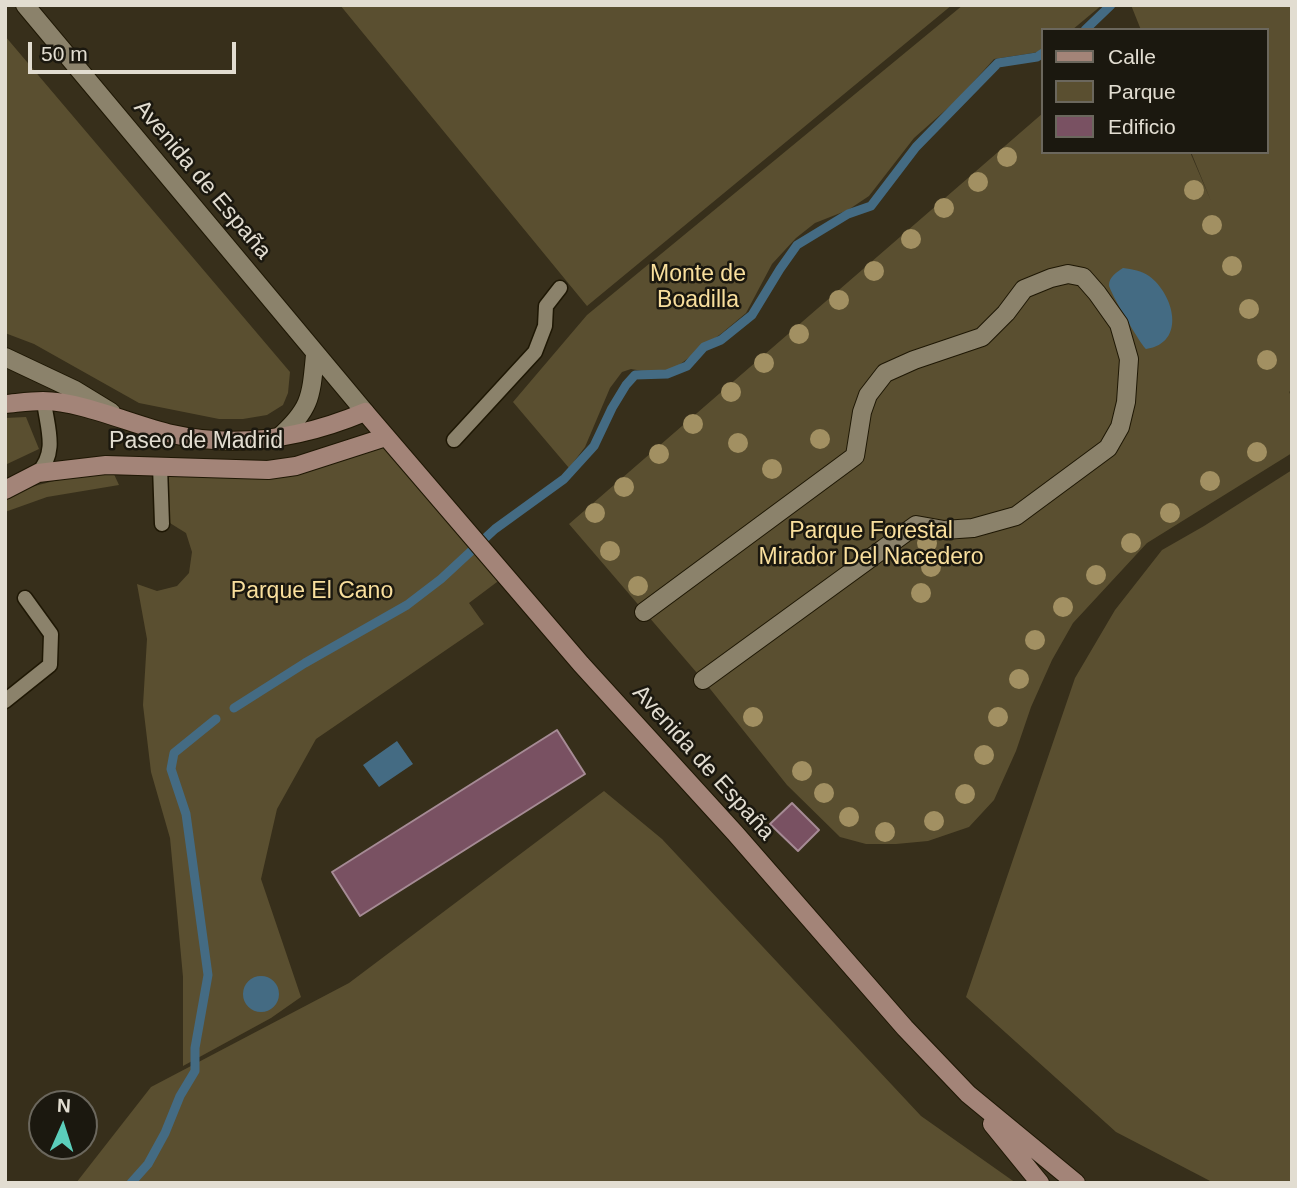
<!DOCTYPE html>
<meta charset="utf-8">
<style>
body{margin:0}
#map{position:relative;width:1297px;height:1188px;overflow:hidden;background:#372f1b;font-family:Arial,sans-serif}
canvas{display:block}
.frame{position:absolute;inset:0;border:7px solid #e2ddd1;pointer-events:none}
.legend{position:absolute;left:1041px;top:28px;width:228px;height:126px;box-sizing:border-box;background:#1b180f;border:2px solid #6b675d;margin:0;padding:9px 12px;list-style:none;font-size:21px;color:#e2ddd1}
.legend li{display:flex;align-items:center;gap:14px;height:35px}
.legend b{width:35px;border:2px solid #6b675d}
.north{position:absolute;left:28px;top:1090px;width:70px;height:70px;box-sizing:border-box;background:#1b180f;border:2px solid #6b675d;border-radius:50%;rotate:3deg;font-size:19px;font-weight:700;line-height:28px;text-align:center;color:#e2ddd1}
.north::after{content:'';display:block;margin:auto;width:24px;height:32px;background:#5bcebb;clip-path:polygon(50% 0,100% 100%,50% 72%,0 100%)}
.scale{position:absolute;left:28px;top:42px;width:208px;height:32px;box-sizing:border-box;border:4px solid #e2ddd1;border-top:0;padding-left:9px;font-size:21px;line-height:24px;white-space:nowrap;color:#e2ddd1;-webkit-text-stroke:5px #1b180f;paint-order:stroke}
</style>
<div id="map">
<canvas width="1297" height="1188"></canvas>
<div class="frame"></div>
<ul class="legend">
<li><b style="height:9px;background:#a38478"></b>Calle</li>
<li><b style="height:19px;background:#5a4f30"></b>Parque</li>
<li><b style="height:19px;background:#795162"></b>Edificio</li>
</ul>
<div class="north">N</div>
<div class="scale">50 m</div>
</div>
<script>
const c = document.querySelector('canvas').getContext('2d');
c.lineJoin = 'round';
function paint(path, color) { c.fillStyle = color; c.fill(path, 'evenodd'); }
function stroke(path, color, width, dash) { c.strokeStyle = color; c.lineWidth = width; c.lineCap = dash ? 'butt' : 'round'; c.setLineDash(dash || []); c.stroke(path); }
function label(font, color, halo, rows, align = 'center') {
  c.font = font + ' Arial,sans-serif'; c.lineWidth = 5; c.setLineDash([]); c.textBaseline = 'middle'; c.strokeStyle = halo; c.fillStyle = color; for (const [text, x, y, turn = 0] of rows) {
    c.save(); c.translate(x, y); c.rotate((+turn || 0) * Math.PI / 180); c.textAlign = isNaN(turn) ? turn : align; if (halo) c.strokeText(text, 0, 0); c.fillText(text, 0, 0); c.restore();
  }
}
paint(new Path2D(`
 M 340,5 L 952,5 L 587,306 Z
 M 963,5 L 1102,5 L 1072,30 L 1043,30 L 1043,49 L 1039,52 L 994,59 L 958,99 L 914,138 L 869,196 L 848,210 L 815,223 L 796,238 L 772,264 L 746,313 L 722,333 L 679,365 L 660,374 L 631,369 L 622,372 L 610,388 L 585,447 L 569,468 L 513,402 L 587,315 Z
 M 1131,5 L 1292,5 L 1292,394 L 1289,391 L 1292,400 L 1292,453 L 1147,543 L 1073,623 L 1052,660 L 1031,707 L 1016,751 L 994,800 L 969,827 L 928,841 L 896,844 L 866,844 L 840,837 L 787,785 L 703,680 L 569,524 L 1043,113 L 1043,152 L 1190,152 L 1211,201 L 1191,152 L 1267,152 L 1267,30 L 1141,30 Z
 M 5,36 L 290,372 L 288,393 L 283,405 L 267,415 L 243,419 L 219,419 L 139,403 L 34,344 L 5,333 Z
 M 26,417 L 39,449 L 5,465 L 5,418 Z
 M 385,444 L 501,579 L 469,603 L 484,624 L 316,739 L 277,809 L 261,879 L 301,997 L 271,1018 L 183,1066 L 183,977 L 177,912 L 170,838 L 151,772 L 143,705 L 147,639 L 137,584 L 157,591 L 177,586 L 189,573 L 192,552 L 186,533 L 165,520 L 164,471 L 271,476 Z
 M 1292,470 L 1292,1183 L 1214,1183 L 1116,1132 L 966,997 L 1075,678 L 1115,610 L 1162,550 L 1204,526 Z
 M 113,472 L 119,485 L 47,497 L 5,512 L 5,496 C 44,481 72,477 113,472 Z
 M 604,791 L 662,839 L 921,1116 L 1016,1183 L 76,1183 L 151,1087 L 349,983 Z`), '#5a4f30');
paint(new Path2D(`
 M 1123,268 C 1132,269 1142,271 1149,276 C 1174,294 1187,343 1146,349 C 1140,343 1109,291 1109,285 C 1109,277 1117,272 1123,268 Z
 M 397,741 L 413,764 L 379,787 L 363,765 Z
 M243 994a18 18 0 1 1 36 0a18 18 0 1 1-36 0Z`), '#446b83');
stroke(new Path2D(`
 M 1085,30 L 1111,5
 M 234,708 L 305,663 L 407,605 L 441,579 L 495,529 L 564,479 L 594,446 L 612,408 L 626,385 L 635,375 L 667,374 L 687,366 L 704,347 L 721,340 L 752,315 L 780,269 L 797,245 L 848,214 L 871,206 L 916,147 L 998,63 L 1037,57 L 1043,53
 M 131,1183 L 148,1164 L 165,1133 L 180,1096 L 195,1071 L 195,1048 L 208,975 L 186,814 L 171,769 L 174,753 L 216,719`), '#446b83', 9);
const building = new Path2D(`
 M 557,730 L 585,774 L 360,916 L 332,872 Z
 M 792,803 L 819,830 L 798,851 L 770,824 Z`);
paint(building, '#795162');
stroke(building, '#a68b95', 2);
const lane = new Path2D(`
 M 454,440 L 535,352 L 545,326 L 546,306 L 560,288
 M 160,466 L 162,524
 M 38,473 C 58,451 47,428 44,401
 M 5,701 L 50,665 L 51,634 L 25,598`);
const street = new Path2D(`
 M 25,5 L 365,412
 M 5,357 L 75,390 L 111,412
 M 278,438 C 311,409 311,397 315,355
 M 644,612 L 855,456 L 862,412 L 868,395 L 885,373 L 914,360 L 982,337 L 1006,313 L 1024,289 L 1051,278 L 1068,274 L 1083,277 L 1097,293 L 1119,324 L 1129,359 L 1126,402 L 1120,427 L 1108,448 L 1016,516 L 973,528 L 944,530 L 916,525 L 703,680`);
const secondary = new Path2D(`
 M 5,404 C 17,403 30,401 43,401 C 81,401 133,425 172,434 C 238,449 303,438 365,412 L 581,664 L 735,833 L 905,1028 L 968,1094 L 1076,1183
 M 5,490 L 38,473 L 106,465 L 268,470 L 296,466 L 386,437
 M 992,1124 L 1040,1183`);
stroke(lane, '#1e1704', 17);
stroke(street, '#1e1704', 20);
stroke(secondary, '#1e1704', 20);
stroke(lane, '#8b826b', 14);
stroke(street, '#8b826b', 18);
stroke(secondary, '#a38478', 18);
c.fillStyle = '#a29062';
for (const [x, y] of [
 [1007,157],
 [978,182],
 [1194,190],
 [944,208],
 [1212,225],
 [911,239],
 [1232,266],
 [874,271],
 [839,300],
 [1249,309],
 [799,334],
 [1267,360],
 [764,363],
 [731,392],
 [693,424],
 [820,439],
 [738,443],
 [1257,452],
 [659,454],
 [772,469],
 [1210,481],
 [624,487],
 [595,513],
 [1170,513],
 [927,543],
 [1131,543],
 [610,551],
 [931,567],
 [1096,575],
 [638,586],
 [921,593],
 [1063,607],
 [1035,640],
 [1019,679],
 [753,717],
 [998,717],
 [984,755],
 [802,771],
 [824,793],
 [965,794],
 [849,817],
 [934,821],
 [885,832]
]) { c.beginPath(); c.arc(x, y, 10, 0, 2 * Math.PI); c.fill(); }
label('23px', '#e2ddd1', '#1b180f', [
 ["Avenida de España",202,180,50],
 ["Paseo de Madrid",196,442],
 ["Avenida de España",703,763,48]
]);
label('23px', '#f9df9d', '#1b180f', [
 ["Monte de",698,275],
 ["Boadilla",698,301],
 ["Parque Forestal",871,532],
 ["Mirador Del Nacedero",871,558],
 ["Parque El Cano",312,592]
]);
</script>
